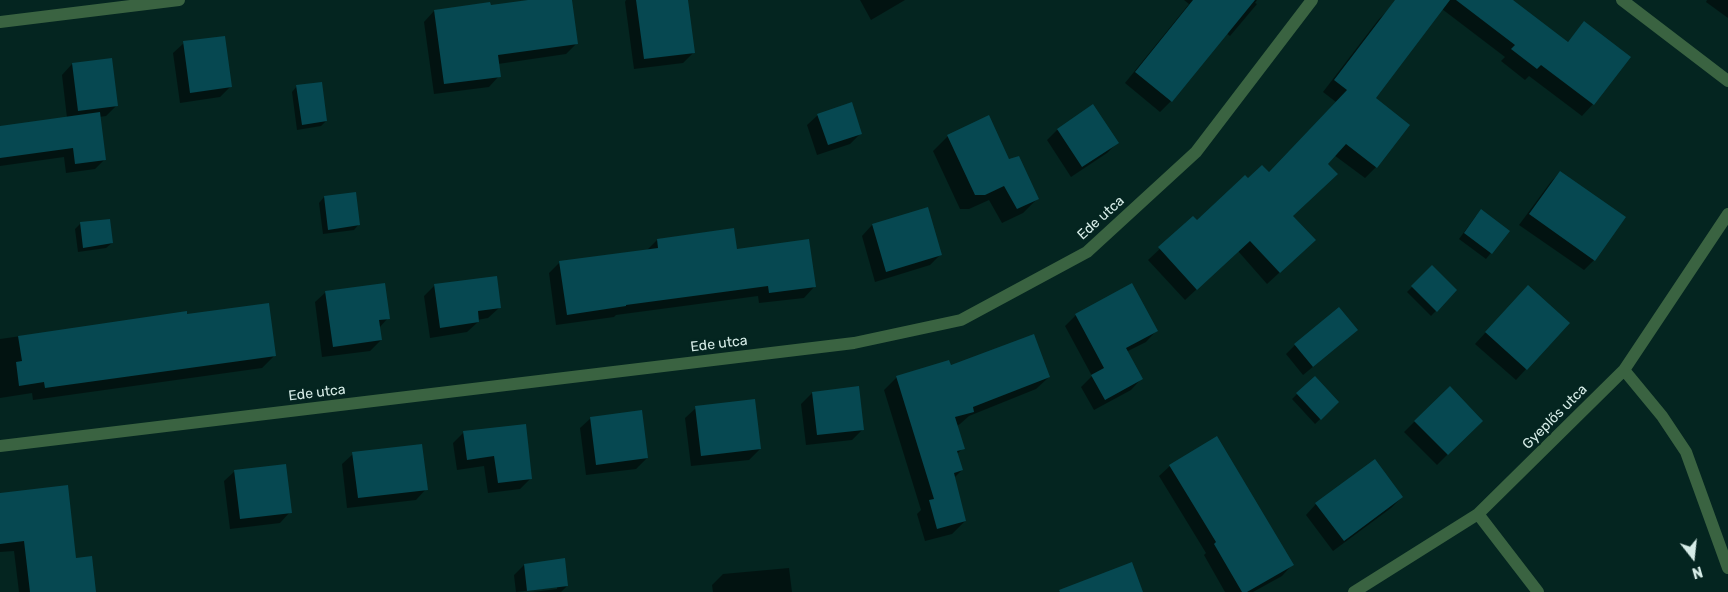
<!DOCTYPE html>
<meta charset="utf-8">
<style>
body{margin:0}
#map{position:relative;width:1728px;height:592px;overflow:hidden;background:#042520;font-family:Rubik,sans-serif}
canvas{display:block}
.north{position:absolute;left:1668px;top:532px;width:50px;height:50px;-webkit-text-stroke:4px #042520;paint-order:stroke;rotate:164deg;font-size:14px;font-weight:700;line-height:20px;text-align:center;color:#d6ece7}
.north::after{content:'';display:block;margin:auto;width:18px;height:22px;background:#d6ece7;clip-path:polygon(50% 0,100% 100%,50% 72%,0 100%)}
</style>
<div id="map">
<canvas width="1728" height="592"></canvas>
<div class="north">N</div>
</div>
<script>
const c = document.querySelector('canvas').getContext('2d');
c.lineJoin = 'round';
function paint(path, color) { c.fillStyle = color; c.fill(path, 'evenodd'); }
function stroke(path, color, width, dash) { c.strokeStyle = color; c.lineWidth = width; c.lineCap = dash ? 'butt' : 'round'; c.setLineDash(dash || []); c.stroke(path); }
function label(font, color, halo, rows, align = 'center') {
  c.font = font + ' Rubik,sans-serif'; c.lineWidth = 5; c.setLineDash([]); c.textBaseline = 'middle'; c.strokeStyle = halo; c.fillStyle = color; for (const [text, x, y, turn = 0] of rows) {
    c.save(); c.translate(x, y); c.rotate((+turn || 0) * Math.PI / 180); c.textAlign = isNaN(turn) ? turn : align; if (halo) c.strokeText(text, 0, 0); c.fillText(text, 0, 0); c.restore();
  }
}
paint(new Path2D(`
 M 537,0 L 571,0 L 577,43 L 566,54 L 498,64 L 499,76 L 489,87 L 434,94 L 424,22 L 434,11 L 490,7 Z
 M 626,0 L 687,0 L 694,52 L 683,63 L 634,69 L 625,2 Z
 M 860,0 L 905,0 L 871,20 Z
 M 1184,0 L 1257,0 L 1255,3 L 1257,4 L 1230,36 L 1226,33 L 1171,101 L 1160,112 L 1125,83 L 1189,4 Z
 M 1399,0 L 1511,0 L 1567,43 L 1584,23 L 1629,57 L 1593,104 L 1582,116 L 1529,76 L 1525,80 L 1501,61 L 1505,57 L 1442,9 L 1374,98 L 1376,167 L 1365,178 L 1334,155 L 1292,216 L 1303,251 L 1267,284 L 1238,251 L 1185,300 L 1148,260 L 1193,218 L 1197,222 L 1248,180 L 1268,173 L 1336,102 L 1323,92 L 1379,19 Z
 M 1707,0 L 1728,0 L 1728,18 L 1706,2 Z
 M 184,43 L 231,86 L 220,97 L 180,103 L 173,53 Z
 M 72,64 L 117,105 L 106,116 L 99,117 L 105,159 L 95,169 L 66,173 L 64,157 L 0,166 L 0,127 L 67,118 L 62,75 Z
 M 297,86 L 326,121 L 321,126 L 297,130 L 292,92 Z
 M 818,115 L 861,133 L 850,144 L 817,155 L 807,125 Z
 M 1057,130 L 1117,143 L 1107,153 L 1071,177 L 1047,140 Z
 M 948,136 L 1009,161 L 1038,198 L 1023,213 L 1002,223 L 989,200 L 969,209 L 960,209 L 933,151 Z
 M 1560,172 L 1594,260 L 1584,270 L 1519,225 L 1550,183 Z
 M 324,197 L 359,224 L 354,230 L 323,234 L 319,203 Z
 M 927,209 L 941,254 L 930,265 L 875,282 L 862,236 L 872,225 Z
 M 1476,216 L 1508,231 L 1486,259 L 1459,239 Z
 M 109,220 L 112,243 L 106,248 L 78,252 L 75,229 L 80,224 Z
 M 657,240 L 736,250 L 814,287 L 804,298 L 759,303 L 758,296 L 616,315 L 614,317 L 556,325 L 549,273 L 560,262 L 647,250 Z
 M 1432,267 L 1456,290 L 1431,316 L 1407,292 Z
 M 435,285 L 499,308 L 488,318 L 477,320 L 478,322 L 467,332 L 430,338 L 424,296 Z
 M 1131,285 L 1156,331 L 1146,342 L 1126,352 L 1141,379 L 1131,390 L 1094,410 L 1081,387 L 1092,376 L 1065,326 L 1076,315 Z
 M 326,292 L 388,318 L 379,328 L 381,340 L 370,351 L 322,357 L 315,302 Z
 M 1518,297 L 1568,323 L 1516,380 L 1475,344 Z
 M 185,313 L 186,315 L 274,356 L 262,368 L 33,400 L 32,393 L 0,398 L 0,339 Z
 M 1347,339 L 1303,375 L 1286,354 L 1295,345 Z
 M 950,367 L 1049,377 L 1036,389 L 969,416 L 960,424 L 957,426 L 963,448 L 957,454 L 962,470 L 954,478 L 965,521 L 952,534 L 925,541 L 917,514 L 921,510 L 884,390 L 897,377 Z
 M 812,393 L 863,429 L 852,440 L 806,445 L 801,404 Z
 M 1297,394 L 1338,402 L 1315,424 L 1292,399 Z
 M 696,408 L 760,449 L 749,460 L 691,466 L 685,418 Z
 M 591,418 L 647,458 L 636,469 L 586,475 L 580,428 Z
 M 1415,421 L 1481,421 L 1437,465 L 1404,432 Z
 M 464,432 L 531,478 L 520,489 L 488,493 L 484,466 L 457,470 L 453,443 Z
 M 353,454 L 426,489 L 416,500 L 347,508 L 342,464 Z
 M 1170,466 L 1292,565 L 1282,576 L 1253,592 L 1225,592 L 1204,555 L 1206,553 L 1159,476 Z
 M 235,471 L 290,512 L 280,523 L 230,529 L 224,481 Z
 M 0,495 L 75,559 L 95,592 L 19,592 L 14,551 L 0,552 Z
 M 1402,497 L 1391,508 L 1333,551 L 1306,515 L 1316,504 Z
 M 524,565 L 567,586 L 561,592 L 533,592 L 557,589 L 557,587 L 516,592 L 514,575 Z
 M 789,568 L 792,592 L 713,592 L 712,585 L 723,574 Z`), '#0007');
paint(new Path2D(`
 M 528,0 L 572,0 L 578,44 L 498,55 L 501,77 L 444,84 L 434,10 L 490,2 L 491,5 Z
 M 636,0 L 688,0 L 695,53 L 644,59 Z
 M 1193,0 L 1255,0 L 1172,102 L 1135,72 Z
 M 1395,0 L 1450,0 L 1376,98 L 1410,125 L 1377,168 L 1346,144 L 1328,164 L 1338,174 L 1293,216 L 1316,240 L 1280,273 L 1250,241 L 1197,290 L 1158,247 L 1193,216 L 1197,220 L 1245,175 L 1248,178 L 1262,165 L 1269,172 L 1347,90 L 1334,80 Z
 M 1456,0 L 1513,0 L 1568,42 L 1584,21 L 1631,57 L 1594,105 L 1541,65 L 1537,69 L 1511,49 L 1515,45 Z
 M 225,36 L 232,87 L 190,93 L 183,41 Z
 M 112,58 L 118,106 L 78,111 L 72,63 Z
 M 322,82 L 327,121 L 302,125 L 296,85 Z
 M 852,102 L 862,134 L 828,145 L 817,114 Z
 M 1093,104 L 1119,143 L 1082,167 L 1057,129 Z
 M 100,112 L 106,160 L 75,164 L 73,148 L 0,158 L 0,126 Z
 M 989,115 L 1009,159 L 1019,156 L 1039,199 L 1017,209 L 1004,186 L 985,195 L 975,195 L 947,135 Z
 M 1560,171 L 1626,217 L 1595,261 L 1529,214 Z
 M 356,192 L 360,225 L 328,230 L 324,196 Z
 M 928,207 L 942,255 L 886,272 L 872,224 Z
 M 1481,209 L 1510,231 L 1492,254 L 1464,233 Z
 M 110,219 L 113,243 L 83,248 L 80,222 Z
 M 734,228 L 737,249 L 809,239 L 816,287 L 769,293 L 768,286 L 626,305 L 626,306 L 567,315 L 559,261 L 658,248 L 657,239 Z
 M 1432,265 L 1457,290 L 1437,312 L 1411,286 Z
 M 497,276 L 501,308 L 478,311 L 479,322 L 440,328 L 434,284 Z
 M 385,283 L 390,319 L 379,320 L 382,340 L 333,347 L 325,291 Z
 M 1132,283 L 1158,331 L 1126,348 L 1143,379 L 1105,400 L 1091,375 L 1104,368 L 1075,314 Z
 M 1528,285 L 1570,323 L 1527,370 L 1485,332 Z
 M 269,303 L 276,356 L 45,388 L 44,382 L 19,386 L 16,362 L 22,361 L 18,336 L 187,311 L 187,314 Z
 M 1339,307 L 1358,330 L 1313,367 L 1294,344 Z
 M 1034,334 L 1050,377 L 973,407 L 974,412 L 955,417 L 965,449 L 957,451 L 963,470 L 954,473 L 966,521 L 937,529 L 929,500 L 934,499 L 896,376 L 949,360 L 951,365 Z
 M 1315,376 L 1339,402 L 1321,420 L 1296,393 Z
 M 859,386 L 864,430 L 817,435 L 812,392 Z
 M 1450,386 L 1483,421 L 1448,455 L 1414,421 Z
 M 755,399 L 761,449 L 701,456 L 695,406 Z
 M 642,410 L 648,458 L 596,465 L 590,417 Z
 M 526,424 L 532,479 L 498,483 L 494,456 L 467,460 L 463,431 Z
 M 1217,436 L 1294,565 L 1247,592 L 1242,592 L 1214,544 L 1216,542 L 1169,465 Z
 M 422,444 L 428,490 L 358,498 L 352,452 Z
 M 1375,459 L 1403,497 L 1344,541 L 1315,503 Z
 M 286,464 L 292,513 L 240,519 L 234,470 Z
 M 68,485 L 76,558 L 92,556 L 96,592 L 30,592 L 24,541 L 0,544 L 0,493 Z
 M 565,558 L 568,586 L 527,591 L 524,564 Z
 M 1132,562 L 1143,592 L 1060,592 L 1059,590 Z`), '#064851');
stroke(new Path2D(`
 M 1622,0 L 1728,81
 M 0,22 L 179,0
 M 1624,370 L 1662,416 L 1686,452 L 1728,568
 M 0,446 L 854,343 L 961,320 L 1087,252 L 1196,152 L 1312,0
 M 1478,514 L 1538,592
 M 1354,592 L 1478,514 L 1624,370 L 1728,214`), '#3a6341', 12);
label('14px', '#d6ece7', '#042520', [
 ["Ede utca",1101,218,-42],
 ["Ede utca",719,344,-7],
 ["Ede utca",317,393,-7],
 ["Gyeplős utca",1555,417,-45]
]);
</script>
